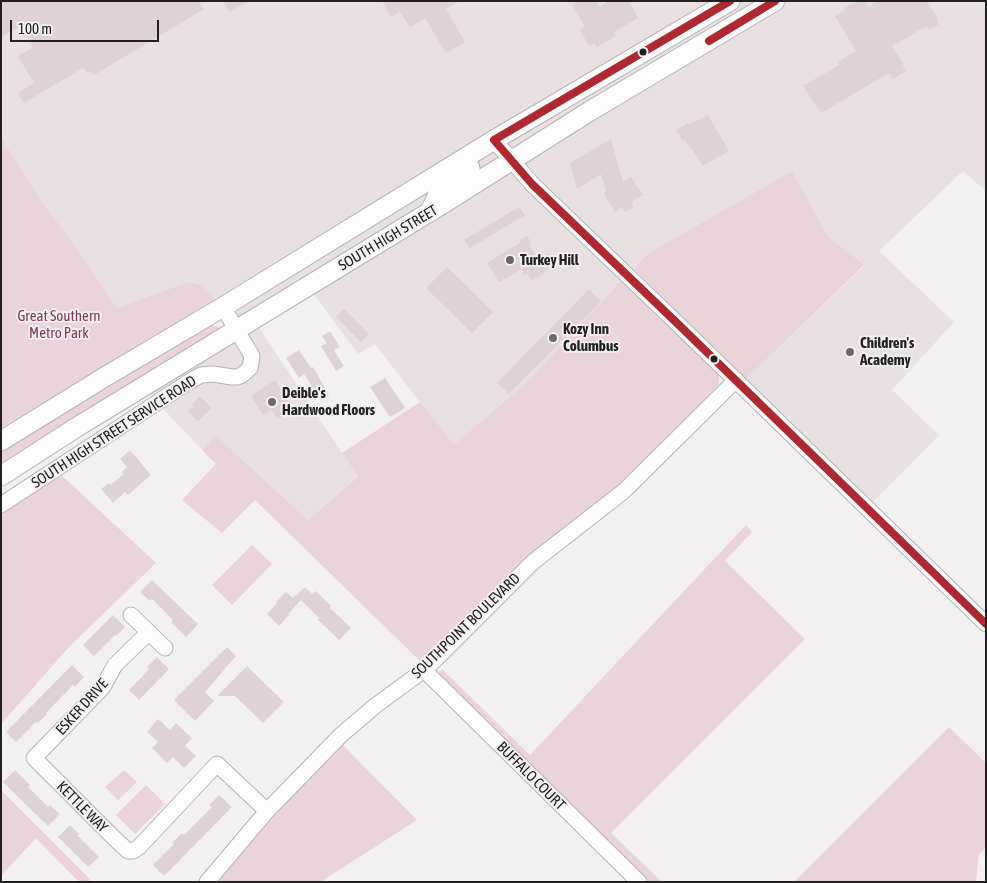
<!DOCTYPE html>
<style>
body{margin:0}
#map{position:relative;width:987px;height:883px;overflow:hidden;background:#f3f0f1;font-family:"Asap Condensed",sans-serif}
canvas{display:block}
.frame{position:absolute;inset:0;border:2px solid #222021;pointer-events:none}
.scale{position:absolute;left:10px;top:20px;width:149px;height:22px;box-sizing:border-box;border:2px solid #222021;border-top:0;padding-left:6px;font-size:15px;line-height:18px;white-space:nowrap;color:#222021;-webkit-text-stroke:4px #f4eff0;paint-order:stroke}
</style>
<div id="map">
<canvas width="987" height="883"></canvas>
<div class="frame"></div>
<div class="scale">100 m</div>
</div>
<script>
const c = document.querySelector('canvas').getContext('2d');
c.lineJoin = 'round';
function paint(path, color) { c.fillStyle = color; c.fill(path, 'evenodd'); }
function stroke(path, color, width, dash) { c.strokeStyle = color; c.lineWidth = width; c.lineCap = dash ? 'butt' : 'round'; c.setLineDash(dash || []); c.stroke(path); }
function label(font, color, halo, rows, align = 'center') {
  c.font = font + ' "Asap Condensed",sans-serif'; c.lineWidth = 4; c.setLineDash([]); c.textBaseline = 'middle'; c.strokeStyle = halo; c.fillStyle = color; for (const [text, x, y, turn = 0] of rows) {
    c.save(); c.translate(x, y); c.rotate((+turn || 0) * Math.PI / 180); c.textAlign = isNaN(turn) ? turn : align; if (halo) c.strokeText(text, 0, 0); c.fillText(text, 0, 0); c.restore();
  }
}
paint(new Path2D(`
 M 1,1 L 986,1 L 986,191 L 963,171 L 879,251 L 954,322 L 892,390 L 939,435 L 871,504 L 744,381 L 864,266 L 828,236 L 792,171 L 647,254 L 526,383 L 454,446 L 375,344 L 358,354 L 312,292 L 258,326 L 358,477 L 308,520 L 216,437 L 202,450 L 150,395 L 234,341 L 213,303 L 188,282 L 117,308 L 71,240 L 41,201 L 1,137 Z`), '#e9e0e2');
paint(new Path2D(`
 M 1,137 L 41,201 L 71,240 L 117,308 L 188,282 L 200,285 L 212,295 L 213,303 L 143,342 L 1,428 Z
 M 792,171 L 828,236 L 864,265 L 744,381 L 634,269 L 647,254 Z
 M 624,278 L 719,370 L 719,384 L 621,486 L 536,553 L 421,662 L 255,500 L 222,533 L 182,500 L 216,464 L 202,450 L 216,436 L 308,520 L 358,477 L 342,453 L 420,402 L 454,445 L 526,383 Z
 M 211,325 L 225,329 L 1,467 L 1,452 Z
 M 58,472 L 156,563 L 70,646 L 1,724 L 1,509 Z
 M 746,525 L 752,532 L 725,561 L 805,639 L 611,833 L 662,882 L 645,882 L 435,676 L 442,669 L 530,755 Z
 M 252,545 L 272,564 L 232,605 L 212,585 Z
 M 949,727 L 986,763 L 986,847 L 979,854 L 976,882 L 794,882 Z
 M 341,743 L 417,820 L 325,879 L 322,882 L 214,882 Z
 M 124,770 L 137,782 L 118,800 L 105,787 Z
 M 146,785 L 165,804 L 135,834 L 116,815 Z
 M 1,790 L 87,876 L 92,882 L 79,882 L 36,838 L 1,876 Z`), '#ead3d9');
paint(new Path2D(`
 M 1,1 L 200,1 L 204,9 L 94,75 L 91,71 L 87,73 L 83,68 L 24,103 L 18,93 L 34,83 L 18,56 L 33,47 L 21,26 L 1,37 Z
 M 223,1 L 248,1 L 230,12 Z
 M 382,1 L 460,1 L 446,9 L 465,42 L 446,53 L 425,18 L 410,27 L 400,12 L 391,17 Z
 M 579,1 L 596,1 L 600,7 L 609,1 L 629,1 L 638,18 L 614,32 L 616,36 L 597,47 L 594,43 L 589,46 L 580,30 L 585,27 L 572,5 Z
 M 859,1 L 866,1 L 869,6 L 877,1 L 927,1 L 938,19 L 936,20 L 939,24 L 929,30 L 927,26 L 892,46 L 904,65 L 902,65 L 906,71 L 893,79 L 889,73 L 821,113 L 803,86 L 839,65 L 837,62 L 856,51 L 835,16 L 845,10 L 844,8 L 853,3 L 854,4 Z
 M 708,115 L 729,151 L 703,166 L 692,149 L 691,150 L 685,140 L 683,141 L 676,130 L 688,123 L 689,125 Z
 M 611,139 L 623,182 L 631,177 L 643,195 L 631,202 L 634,207 L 625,212 L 622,207 L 615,212 L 604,194 L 606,191 L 601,174 L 577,189 L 570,163 Z
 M 519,207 L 525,215 L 470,248 L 464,240 Z
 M 527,236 L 531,242 L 529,244 L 538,259 L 548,253 L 555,266 L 531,281 L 527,273 L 524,275 L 521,269 L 499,282 L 487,263 L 521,242 L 520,240 Z
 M 447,267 L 493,312 L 472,333 L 426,288 Z
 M 589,289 L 601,301 L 509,394 L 497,383 Z
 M 344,309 L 369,334 L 361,342 L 336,317 Z
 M 330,331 L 340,347 L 334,350 L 344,366 L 336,371 L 321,346 L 327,343 L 322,336 Z
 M 299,350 L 311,368 L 313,367 L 329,395 L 321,401 L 304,374 L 299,378 L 286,358 Z
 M 385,378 L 405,408 L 390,417 L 370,387 Z
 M 275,380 L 294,409 L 278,419 L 271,409 L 263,415 L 251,396 Z
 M 200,396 L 212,408 L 198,421 L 188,411 L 194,406 L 192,404 Z
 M 130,450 L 151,475 L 128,495 L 125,492 L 113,503 L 101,489 L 109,483 L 110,485 L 124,474 L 122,472 L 127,467 L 120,459 Z
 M 152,580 L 198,624 L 186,637 L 171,622 L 173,620 L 152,599 L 150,601 L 140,592 Z
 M 305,587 L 312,594 L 316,591 L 331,606 L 330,608 L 351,628 L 339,640 L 318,620 L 319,618 L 301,600 L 288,614 L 289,615 L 279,626 L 267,614 L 277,603 L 276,602 L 286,592 L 293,598 Z
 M 113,615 L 125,627 L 116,636 L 115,635 L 94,656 L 83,645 Z
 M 227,647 L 236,656 L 205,692 L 214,701 L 195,721 L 174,700 Z
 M 157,657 L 169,669 L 139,700 L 129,690 L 149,669 L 147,667 Z
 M 72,665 L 84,677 L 75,687 L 73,685 L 46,713 L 47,714 L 38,723 L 36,722 L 16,742 L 6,732 Z
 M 247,666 L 284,702 L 263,723 L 235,696 L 217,696 Z
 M 158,719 L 170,730 L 176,723 L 192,738 L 185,746 L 196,756 L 184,768 L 173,757 L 167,763 L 152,748 L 158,742 L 147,732 Z
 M 15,770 L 30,785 L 28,787 L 48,807 L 50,805 L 60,814 L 48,826 L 3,782 Z
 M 219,795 L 232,807 L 164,876 L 153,865 L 174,844 L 172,843 L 182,833 L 184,835 L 212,807 L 209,805 Z
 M 70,825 L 79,834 L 78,836 L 99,857 L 88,867 L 58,837 Z`), '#ded2d5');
const minor = new Path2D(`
 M 494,140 L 532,184 L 679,325 L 986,624
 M 1,505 L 190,381 L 201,375 L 213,374 L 232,377 L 237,377 L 242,375 L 250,368 L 252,356 L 223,307
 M 131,615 L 165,648
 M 149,632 L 115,665 L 103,687 L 34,758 L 115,839 L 128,851 L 133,851 L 139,847 L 217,764 L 267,811
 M 424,670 L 639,882
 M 207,882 L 267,811 L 341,735 L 375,706 L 424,670 L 437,658 L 533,562 L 624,491 L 736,380`);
const major = new Path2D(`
 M 430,212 L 440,190 L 470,168
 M 1,441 L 103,378 L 223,307 L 494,140 L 730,1
 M 1,476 L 77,427 L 441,205 L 590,111 L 775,1`);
stroke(minor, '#b5b2b3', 17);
stroke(major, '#b5b2b3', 21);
stroke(minor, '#fdfdfd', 15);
stroke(major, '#fdfdfd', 19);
stroke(new Path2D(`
 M 730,1 L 494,140 L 532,184 L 679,325 L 986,624
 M 709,41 L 775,1`), '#af272f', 8);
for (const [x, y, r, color] of [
 [643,52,4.5,"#222021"],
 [510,260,5,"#6b696a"],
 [553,338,5,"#6b696a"],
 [850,352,5,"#6b696a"],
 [714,359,4.5,"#222021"],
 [272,402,5,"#6b696a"]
]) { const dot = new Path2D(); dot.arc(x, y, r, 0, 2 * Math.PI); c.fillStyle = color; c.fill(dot); stroke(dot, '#f4eff0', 2); }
label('15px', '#222021', '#f4eff0', [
 ["SOUTH HIGH STREET",388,238,-31],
 ["SOUTH HIGH STREET SERVICE ROAD",114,432,-33],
 ["SOUTHPOINT BOULEVARD",466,626,-44],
 ["ESKER DRIVE",82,707,-48],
 ["BUFFALO COURT",531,776,45],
 ["KETTLE WAY",82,807,45]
]);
label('bold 15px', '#222021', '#f4eff0', [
 ["Turkey Hill",520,260],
 ["Kozy Inn",563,329],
 ["Columbus",563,346],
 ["Children's",860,343],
 ["Academy",860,360],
 ["Deible's",282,393],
 ["Hardwood Floors",282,410]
], 'left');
label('15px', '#813b53', '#f4eff0', [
 ["Great Southern",59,316],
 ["Metro Park",59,333]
]);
</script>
